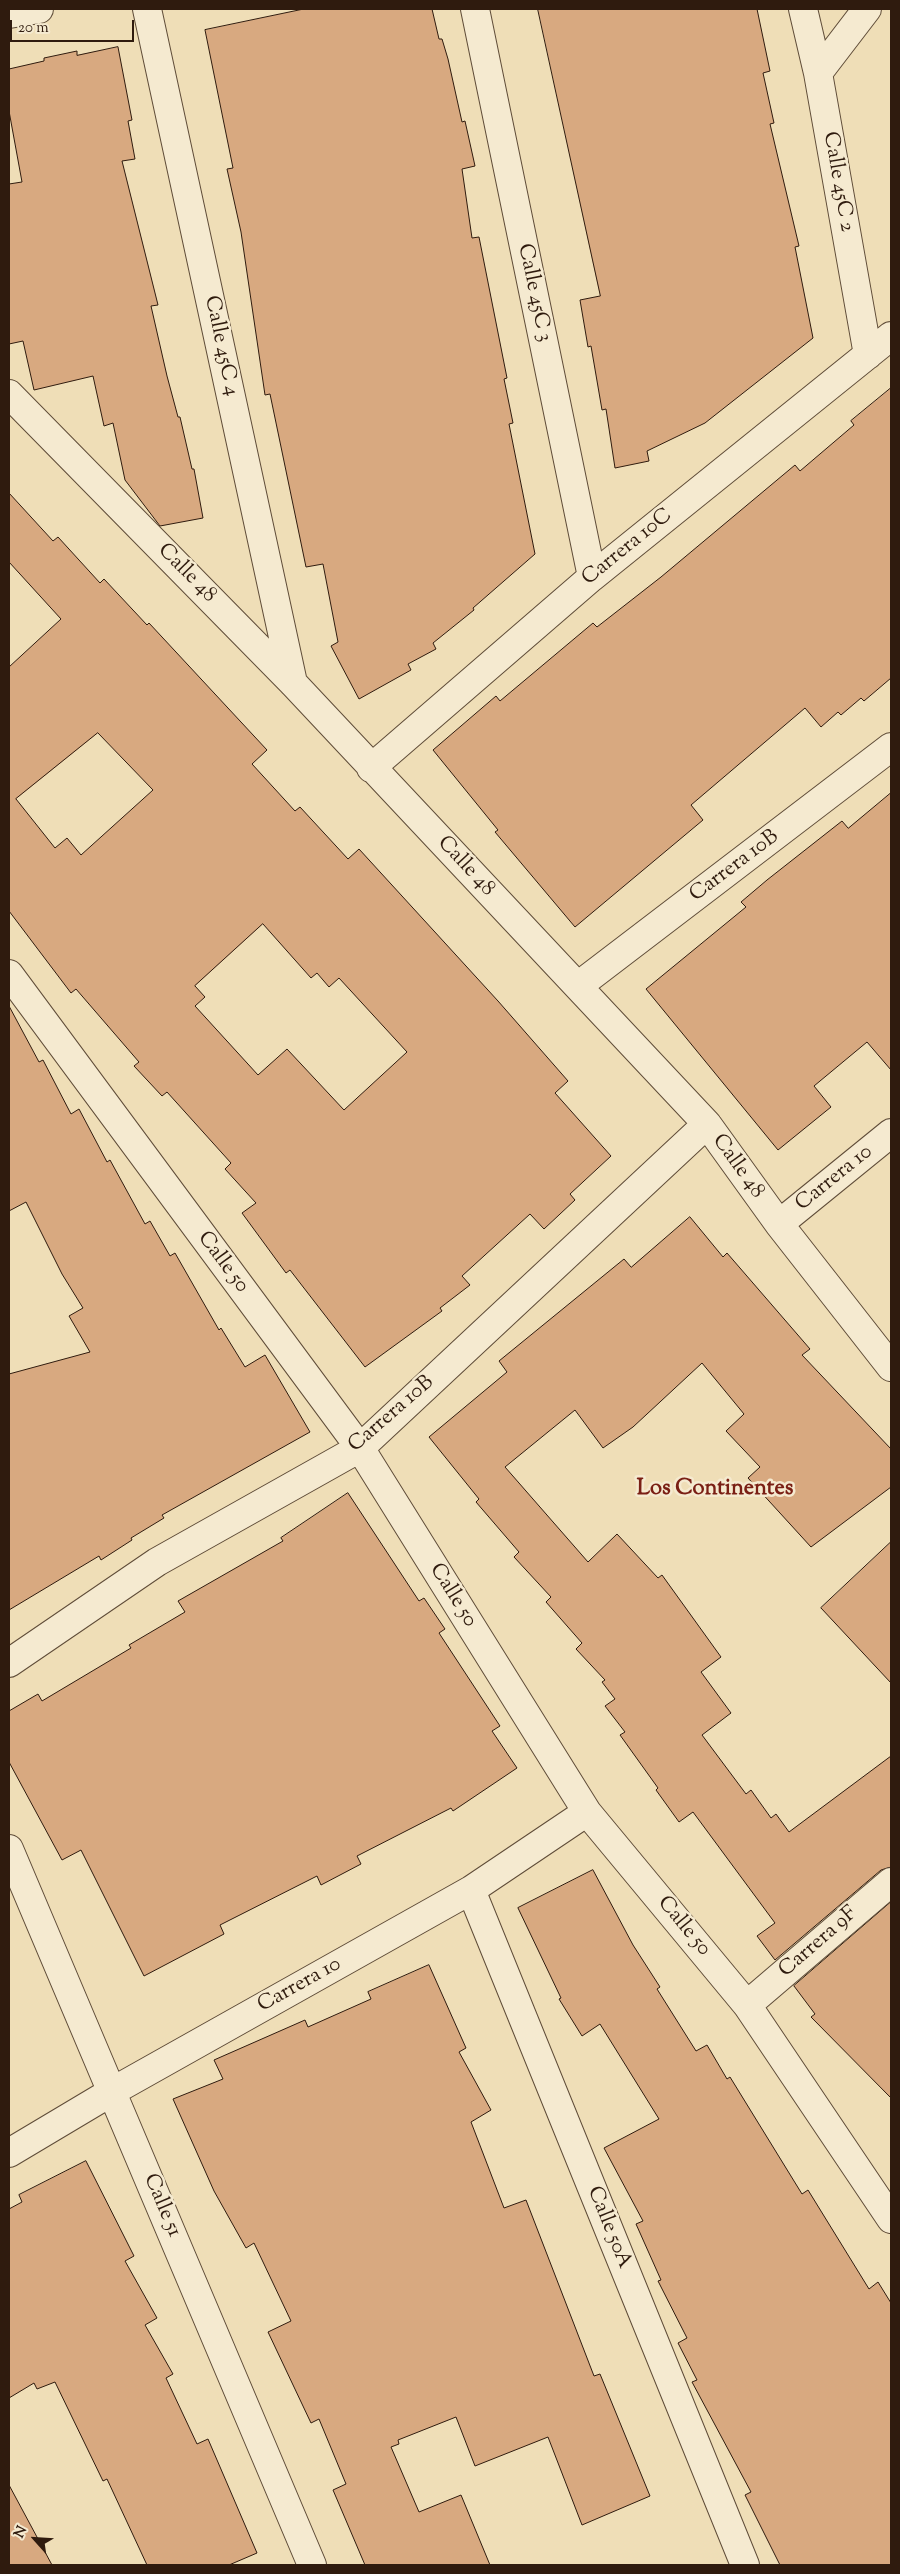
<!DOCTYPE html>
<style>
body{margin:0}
#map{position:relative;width:900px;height:2574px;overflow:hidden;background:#efdeb7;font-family:"Sorts Mill Goudy",serif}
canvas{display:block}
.frame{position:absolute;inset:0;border:10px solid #2f1b0e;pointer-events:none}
.north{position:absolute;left:10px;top:2514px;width:50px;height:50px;-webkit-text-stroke:4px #f5ead0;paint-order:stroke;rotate:296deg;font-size:14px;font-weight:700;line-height:20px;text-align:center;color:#2f1b0e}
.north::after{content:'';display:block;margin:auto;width:18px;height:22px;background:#2f1b0e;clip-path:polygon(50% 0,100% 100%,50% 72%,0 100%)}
.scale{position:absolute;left:10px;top:20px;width:124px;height:22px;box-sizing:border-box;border:2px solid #2f1b0e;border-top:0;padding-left:6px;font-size:15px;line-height:18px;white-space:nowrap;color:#2f1b0e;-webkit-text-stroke:4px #f5ead0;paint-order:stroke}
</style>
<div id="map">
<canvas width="900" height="2574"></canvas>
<div class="frame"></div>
<div class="north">N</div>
<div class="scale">20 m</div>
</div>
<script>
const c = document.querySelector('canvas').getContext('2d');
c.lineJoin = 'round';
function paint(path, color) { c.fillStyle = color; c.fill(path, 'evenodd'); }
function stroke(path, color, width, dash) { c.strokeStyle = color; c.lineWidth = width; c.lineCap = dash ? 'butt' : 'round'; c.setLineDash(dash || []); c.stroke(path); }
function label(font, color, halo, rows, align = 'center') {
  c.font = font + ' "Sorts Mill Goudy",serif'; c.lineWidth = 5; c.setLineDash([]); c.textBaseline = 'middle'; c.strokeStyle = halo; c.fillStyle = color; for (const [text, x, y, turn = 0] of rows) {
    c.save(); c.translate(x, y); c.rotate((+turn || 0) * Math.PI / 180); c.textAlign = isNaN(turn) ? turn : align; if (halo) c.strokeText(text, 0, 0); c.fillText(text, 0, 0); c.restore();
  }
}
const building = new Path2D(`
 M 304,9 L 432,9 L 439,39 L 442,39 L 448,59 L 462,122 L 465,121 L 475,166 L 462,169 L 472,238 L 479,237 L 507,378 L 504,379 L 513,423 L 509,424 L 535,554 L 473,608 L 474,610 L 433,643 L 436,649 L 408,664 L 411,670 L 359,699 L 331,646 L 338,642 L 323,564 L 306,567 L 270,394 L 265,395 L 241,232 L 227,169 L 233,168 L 205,30 Z
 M 538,9 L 757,9 L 770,71 L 763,73 L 774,123 L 770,124 L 799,246 L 795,247 L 813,338 L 705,423 L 647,451 L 649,461 L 615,468 L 606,409 L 602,410 L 591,346 L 588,347 L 580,300 L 600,296 Z
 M 118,47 L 132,120 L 128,121 L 135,159 L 122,161 L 158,305 L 151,306 L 167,376 L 178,417 L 180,417 L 192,469 L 194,469 L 203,518 L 160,526 L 125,480 L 113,423 L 104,426 L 93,376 L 34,390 L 23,341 L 9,344 L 9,184 L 22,182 L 9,111 L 9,69 L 44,61 L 44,58 L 77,51 L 77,55 Z
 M 891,388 L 891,678 L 864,701 L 861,698 L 841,715 L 838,712 L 821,727 L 805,708 L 691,805 L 703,820 L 575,927 L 495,832 L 498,830 L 433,750 L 496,696 L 500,701 L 593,623 L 597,627 L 661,577 L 795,465 L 800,471 L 854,425 L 851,421 Z
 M 9,493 L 53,541 L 58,537 L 100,583 L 104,579 L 147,625 L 149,623 L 267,750 L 252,764 L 295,811 L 300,807 L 348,859 L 359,849 L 498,1001 L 568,1081 L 555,1093 L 611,1156 L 570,1194 L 575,1200 L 544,1229 L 530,1214 L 462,1276 L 470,1285 L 440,1308 L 442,1311 L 365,1367 L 290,1270 L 286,1273 L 242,1213 L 256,1203 L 225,1169 L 231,1163 L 167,1092 L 162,1096 L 134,1066 L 139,1062 L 76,989 L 71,993 L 9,911 L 9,667 L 61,619 L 9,562 ZM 98,733 L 153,790 L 81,855 L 67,838 L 55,848 L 16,799 ZM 263,924 L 311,978 L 317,973 L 329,987 L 339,978 L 407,1052 L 344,1110 L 287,1049 L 258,1075 L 195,1006 L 205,997 L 195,986 Z
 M 891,793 L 891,1070 L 867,1042 L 814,1086 L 831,1107 L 778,1150 L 646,989 L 746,907 L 741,902 L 767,880 L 842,821 L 848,828 Z
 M 9,1006 L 39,1062 L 43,1060 L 71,1114 L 79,1109 L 107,1162 L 110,1160 L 145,1224 L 150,1221 L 170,1256 L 175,1253 L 219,1330 L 221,1328 L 245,1367 L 265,1355 L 310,1432 L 162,1515 L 164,1518 L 131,1538 L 132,1540 L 101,1560 L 99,1556 L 9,1610 L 9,1374 L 90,1352 L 69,1316 L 83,1308 L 62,1274 L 26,1202 L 9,1211 Z
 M 690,1217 L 723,1257 L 727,1253 L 810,1349 L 802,1355 L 891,1449 L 891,1487 L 811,1547 L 748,1478 L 760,1467 L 726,1431 L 744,1414 L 702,1363 L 633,1427 L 603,1448 L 575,1410 L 505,1467 L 588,1562 L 617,1534 L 658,1578 L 662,1575 L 721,1657 L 701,1672 L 731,1713 L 702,1735 L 746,1794 L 751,1790 L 771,1818 L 776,1814 L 789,1832 L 891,1756 L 891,1867 L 881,1870 L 775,1960 L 757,1936 L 775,1923 L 693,1812 L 679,1822 L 656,1790 L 658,1788 L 620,1735 L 625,1732 L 605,1706 L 615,1699 L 602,1682 L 605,1680 L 576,1649 L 582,1643 L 546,1602 L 551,1597 L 514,1557 L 519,1552 L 476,1502 L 479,1499 L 429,1437 L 507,1372 L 499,1361 L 624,1259 L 631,1267 Z
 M 348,1493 L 419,1601 L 424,1598 L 445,1629 L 439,1633 L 500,1726 L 492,1731 L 517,1768 L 453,1811 L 451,1808 L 357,1856 L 361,1864 L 321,1885 L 317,1876 L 220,1925 L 224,1934 L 144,1976 L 81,1850 L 62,1860 L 9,1762 L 9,1711 L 38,1694 L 42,1701 L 131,1648 L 129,1645 L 185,1612 L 178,1601 L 283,1541 L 281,1538 Z
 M 891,1542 L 891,1683 L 821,1608 Z
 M 593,1870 L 633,1945 L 660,1987 L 657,1989 L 696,2051 L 707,2045 L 727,2079 L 730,2077 L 802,2194 L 808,2190 L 869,2289 L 878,2282 L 891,2303 L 891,2565 L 780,2565 L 745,2495 L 751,2492 L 692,2382 L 697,2380 L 678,2343 L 687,2338 L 658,2281 L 661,2280 L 636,2224 L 643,2221 L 604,2148 L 659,2119 L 600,2024 L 582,2036 L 559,1999 L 561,1998 L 518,1908 Z
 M 891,1902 L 891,2098 L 811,2017 L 815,2014 L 794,1986 Z
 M 429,1965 L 466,2048 L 459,2052 L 491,2110 L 471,2122 L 504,2208 L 526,2200 L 594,2376 L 600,2374 L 650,2496 L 582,2525 L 548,2437 L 475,2466 L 456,2417 L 398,2440 L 399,2444 L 391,2447 L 419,2512 L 461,2495 L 490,2565 L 365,2565 L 333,2490 L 346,2484 L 319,2419 L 311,2423 L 268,2332 L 291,2321 L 254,2243 L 246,2248 L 214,2191 L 173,2099 L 223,2079 L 214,2060 L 305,2020 L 308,2027 L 371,1999 L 368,1992 Z
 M 86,2161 L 134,2256 L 125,2261 L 157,2318 L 145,2325 L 173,2374 L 166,2378 L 197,2444 L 208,2439 L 257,2553 L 229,2565 L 147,2565 L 107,2479 L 103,2481 L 55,2382 L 37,2389 L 34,2383 L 9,2398 L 9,2209 L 22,2202 L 19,2195 Z
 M 9,2485 L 52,2565 L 9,2565 Z`);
paint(building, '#d8a980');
stroke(building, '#2f1b0e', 1);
const minor = new Path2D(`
 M 147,9 L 293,683
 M 475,9 L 592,577
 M 803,9 L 818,73 L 868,355
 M 9,14 L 39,9
 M 818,73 L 867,9
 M 9,394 L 293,683 L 707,1124 L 779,1224 L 891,1367
 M 371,768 L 592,577 L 891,336
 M 9,974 L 360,1448 L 587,1812 L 747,2005 L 891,2219
 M 578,986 L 891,747
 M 779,1224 L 891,1133
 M 9,1663 L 157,1562 L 360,1448 L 707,1124
 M 9,1849 L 312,2565
 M 471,1890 L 745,2565
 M 747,2005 L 891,1882
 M 9,2153 L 113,2091 L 471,1890 L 587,1812`);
stroke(minor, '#5f4c38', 30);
stroke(minor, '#f5ead0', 28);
label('21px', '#2f1b0e', '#f5ead0', [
 ["Calle 45C 2",837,182,80],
 ["Calle 45C 3",533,293,78],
 ["Calle 45C 4",220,346,78],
 ["Carrera 10C",628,548,-39],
 ["Calle 48",186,574,45],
 ["Calle 48",465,867,47],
 ["Carrera 10B",735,867,-37],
 ["Calle 48",737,1167,54],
 ["Carrera 10",835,1179,-39],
 ["Calle 50",222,1263,53],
 ["Carrera 10B",392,1415,-41],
 ["Calle 50",452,1596,58],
 ["Calle 50",683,1927,50],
 ["Carrera 9F",819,1943,-41],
 ["Carrera 10",300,1986,-29],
 ["Calle 51",161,2206,67],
 ["Calle 50A",608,2228,68]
]);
label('bold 22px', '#7a1f14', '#f5ead0', [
 ["Los Continentes",715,1490]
]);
</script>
